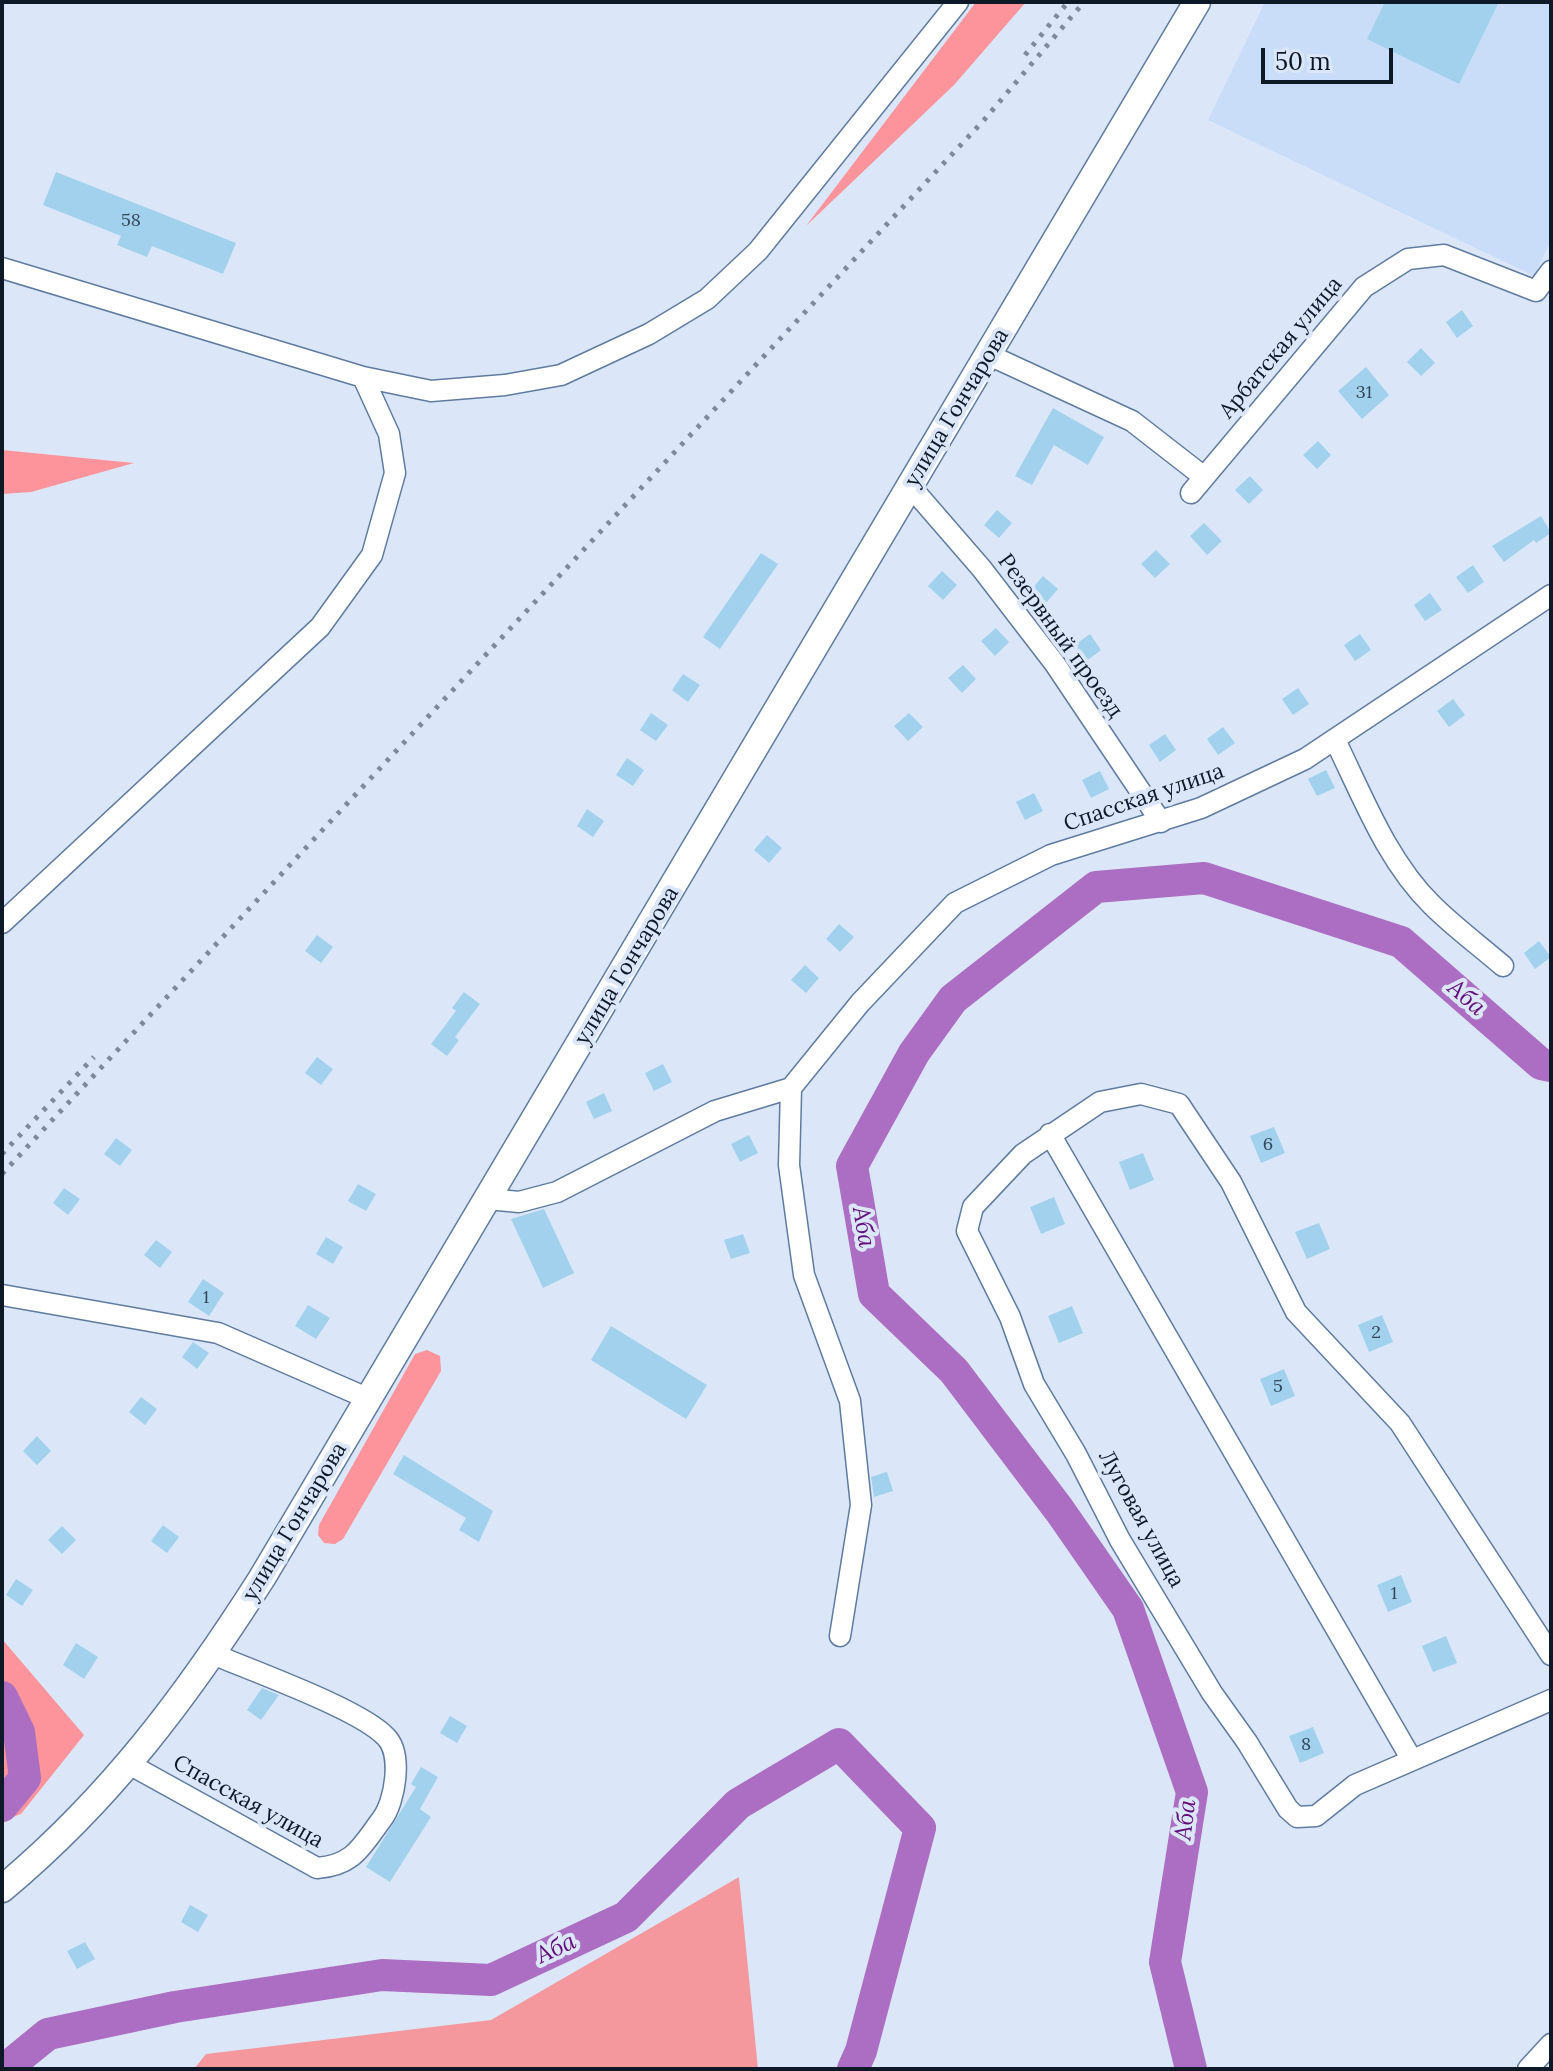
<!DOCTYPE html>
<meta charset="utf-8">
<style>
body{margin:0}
#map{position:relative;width:1553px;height:2071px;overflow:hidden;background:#dbe7f8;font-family:Lora,serif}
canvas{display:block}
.frame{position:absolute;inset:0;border:4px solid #0e1927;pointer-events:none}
.scale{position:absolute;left:1261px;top:48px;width:132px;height:36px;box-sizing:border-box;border:4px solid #0e1927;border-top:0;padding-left:10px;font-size:24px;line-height:28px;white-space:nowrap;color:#0e1927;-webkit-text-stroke:6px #dbe7f8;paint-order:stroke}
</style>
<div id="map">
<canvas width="1553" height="2071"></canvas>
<div class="frame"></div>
<div class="scale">50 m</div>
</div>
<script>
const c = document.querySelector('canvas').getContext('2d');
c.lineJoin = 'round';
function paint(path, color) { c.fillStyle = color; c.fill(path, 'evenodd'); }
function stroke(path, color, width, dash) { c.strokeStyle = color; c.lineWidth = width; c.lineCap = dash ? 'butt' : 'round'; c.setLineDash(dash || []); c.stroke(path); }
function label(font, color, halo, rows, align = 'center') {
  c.font = font + ' Lora,serif'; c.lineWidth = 8; c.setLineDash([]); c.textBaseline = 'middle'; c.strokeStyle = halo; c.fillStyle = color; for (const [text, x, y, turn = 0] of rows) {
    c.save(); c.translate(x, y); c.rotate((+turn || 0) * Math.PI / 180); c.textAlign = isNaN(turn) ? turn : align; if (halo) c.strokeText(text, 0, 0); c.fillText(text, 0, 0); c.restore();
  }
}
paint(new Path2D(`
 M 1265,2 L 1551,2 L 1551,241 L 1534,276 L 1208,120 Z`), '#c9ddf9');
paint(new Path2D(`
 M 976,2 L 1026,2 L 954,85 L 806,226 Z
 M 2,450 L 134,463 L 31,492 L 2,494 Z
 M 427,1350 L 440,1356 L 441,1371 L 343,1539 L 335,1544 L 324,1543 L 318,1535 L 319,1525 L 415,1354 Z
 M 2,1639 L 84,1735 L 21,1814 L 2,1821 Z`), '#fd949b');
paint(new Path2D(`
 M 739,1877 L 758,2069 L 194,2069 L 206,2054 L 491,2020 Z`), '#f5989e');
stroke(new Path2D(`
 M 2,1697 L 19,1732 L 25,1778 L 2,1806
 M 5,2069 L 48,2034 L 175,2007 L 382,1975 L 491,1980 L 626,1917 L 738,1804 L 839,1744 L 920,1828 L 861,2051 L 853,2069
 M 1191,2069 L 1165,1962 L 1192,1792 L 1128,1609 L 1060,1511 L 954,1371 L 874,1294 L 852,1166 L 914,1053 L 953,999 L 1096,887 L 1204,878 L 1401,942 L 1541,1064 L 1551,1066`), '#ab6ec3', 32);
paint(new Path2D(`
 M 1385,2 L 1499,2 L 1459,84 L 1367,39 Z
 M 56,172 L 236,243 L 223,274 L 152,246 L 147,257 L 117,245 L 121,236 L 43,205 Z
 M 1462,310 L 1473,326 L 1457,338 L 1446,322 Z
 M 1421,348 L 1435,363 L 1421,376 L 1407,362 Z
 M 1366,367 L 1389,395 L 1362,419 L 1338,391 Z
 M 1053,408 L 1104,437 L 1088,465 L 1054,445 L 1032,485 L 1015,476 Z
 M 1318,441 L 1331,455 L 1317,469 L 1303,455 Z
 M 1250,476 L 1263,490 L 1249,504 L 1235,490 Z
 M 997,510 L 1012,523 L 999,538 L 984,525 Z
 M 1541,516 L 1551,533 L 1536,543 L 1534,540 L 1504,562 L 1492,546 Z
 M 1204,523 L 1222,541 L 1207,555 L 1190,536 Z
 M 1156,550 L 1170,564 L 1155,578 L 1141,564 Z
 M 761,553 L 778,564 L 720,649 L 703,637 Z
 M 1473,565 L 1484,582 L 1468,593 L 1456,577 Z
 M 942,571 L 957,585 L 943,600 L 928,586 Z
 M 1043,576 L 1058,589 L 1045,604 L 1030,591 Z
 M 1430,593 L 1442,610 L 1425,621 L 1414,605 Z
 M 996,628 L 1009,642 L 995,656 L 981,641 Z
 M 1090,634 L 1101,650 L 1085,662 L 1073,646 Z
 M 1360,634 L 1371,650 L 1355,661 L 1344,645 Z
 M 963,665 L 976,679 L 962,693 L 948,678 Z
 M 683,674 L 700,685 L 688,702 L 672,690 Z
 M 1298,688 L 1309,704 L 1293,715 L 1282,699 Z
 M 1453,699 L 1465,715 L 1449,727 L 1437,711 Z
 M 651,713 L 668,725 L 656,741 L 640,730 Z
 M 909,713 L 923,727 L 908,741 L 894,726 Z
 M 1223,727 L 1235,743 L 1218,755 L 1207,739 Z
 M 1165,734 L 1176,750 L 1160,762 L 1149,745 Z
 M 627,758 L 644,770 L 633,786 L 616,775 Z
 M 1326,770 L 1335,788 L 1317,796 L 1308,779 Z
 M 1100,771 L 1109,789 L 1091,798 L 1082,780 Z
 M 1034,793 L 1043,811 L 1025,820 L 1016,802 Z
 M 587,809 L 604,821 L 593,837 L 577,826 Z
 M 767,835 L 782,848 L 769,863 L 754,850 Z
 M 839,924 L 854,937 L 840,952 L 826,939 Z
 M 317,935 L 333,947 L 321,963 L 305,951 Z
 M 1539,941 L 1551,957 L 1535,969 L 1524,953 Z
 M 805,965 L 819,978 L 806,993 L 791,980 Z
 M 464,992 L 480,1004 L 455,1037 L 459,1040 L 447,1056 L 431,1044 L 456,1011 L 452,1008 Z
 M 317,1057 L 333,1069 L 321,1085 L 305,1073 Z
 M 663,1064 L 672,1082 L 654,1091 L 645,1073 Z
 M 604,1093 L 612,1111 L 594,1119 L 586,1102 Z
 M 1274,1127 L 1285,1153 L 1261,1163 L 1250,1136 Z
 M 749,1135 L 758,1153 L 740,1162 L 731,1144 Z
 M 116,1138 L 132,1150 L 120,1166 L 104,1154 Z
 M 1143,1153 L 1154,1180 L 1130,1190 L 1119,1162 Z
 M 358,1184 L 376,1194 L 366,1211 L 348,1201 Z
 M 64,1188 L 80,1199 L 68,1215 L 53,1203 Z
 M 1054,1197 L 1065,1224 L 1041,1234 L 1030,1207 Z
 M 544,1209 L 574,1273 L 543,1288 L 511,1219 Z
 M 1319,1223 L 1330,1249 L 1307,1259 L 1295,1232 Z
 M 743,1234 L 750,1253 L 731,1259 L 724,1240 Z
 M 326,1237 L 343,1247 L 333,1264 L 316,1254 Z
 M 156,1240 L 172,1252 L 160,1268 L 144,1255 Z
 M 203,1279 L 224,1293 L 209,1316 L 188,1302 Z
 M 308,1305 L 330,1318 L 316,1339 L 295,1326 Z
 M 1072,1306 L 1083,1333 L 1059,1343 L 1048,1316 Z
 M 1382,1315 L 1393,1342 L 1369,1352 L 1358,1325 Z
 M 611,1326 L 707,1385 L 686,1419 L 591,1360 Z
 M 193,1342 L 209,1353 L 197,1369 L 182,1357 Z
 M 1284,1369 L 1295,1396 L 1271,1406 L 1260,1379 Z
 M 141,1397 L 157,1409 L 145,1425 L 129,1412 Z
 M 37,1436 L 51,1451 L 37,1465 L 23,1451 Z
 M 404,1455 L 493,1511 L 479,1542 L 459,1530 L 466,1518 L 393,1474 Z
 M 887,1472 L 893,1491 L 874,1497 L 871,1477 Z
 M 163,1525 L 179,1537 L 167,1553 L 151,1541 Z
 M 62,1526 L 76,1540 L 62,1554 L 48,1540 Z
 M 1401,1575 L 1412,1602 L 1388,1612 L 1377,1585 Z
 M 16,1579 L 33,1590 L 22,1606 L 6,1595 Z
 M 1446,1636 L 1457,1663 L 1433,1672 L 1422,1646 Z
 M 76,1643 L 98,1657 L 84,1679 L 63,1665 Z
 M 262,1688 L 279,1695 L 261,1720 L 247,1710 Z
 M 450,1716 L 467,1726 L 457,1743 L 440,1733 Z
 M 1313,1727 L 1324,1753 L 1300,1763 L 1289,1736 Z
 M 421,1767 L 438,1777 L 420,1809 L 431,1817 L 390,1882 L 366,1867 L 416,1787 L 411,1784 Z
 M 190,1905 L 208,1915 L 198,1932 L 181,1922 Z
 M 85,1942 L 95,1959 L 77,1969 L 67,1951 Z`), '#a2d1ee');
const minor = new Path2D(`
 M 2,268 L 363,377 L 431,391 L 505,385 L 561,375 L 649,334 L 707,299 L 758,251 L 958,2
 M 989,355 L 1132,421 L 1204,477
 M 911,487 L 982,569 L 1055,664 L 1161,822
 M 1191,493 L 1364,287 L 1408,259 L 1444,255 L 1536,291 L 1551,271
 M 1335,740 C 1363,797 1387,861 1432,905 C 1454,927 1480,946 1503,966
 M 2,923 L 320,627 L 372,555 L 395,473 L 389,434 L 363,377
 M 791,1088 L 789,1165 L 804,1275 L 850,1401 L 861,1505 L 840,1636
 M 1050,1134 L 1412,1760
 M 488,1199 L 519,1202 L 557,1192 L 715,1111 L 791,1088 L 860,1003 L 955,903 L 1051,855 L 1201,808 L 1305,759 L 1551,595
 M 2,1295 L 218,1333 L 369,1399
 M 1551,1655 L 1400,1423 L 1296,1312 L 1231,1182 L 1179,1104 L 1141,1094 L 1100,1102 L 1023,1154 L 973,1207 L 967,1231 L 1010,1317 L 1034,1384 L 1076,1454 L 1120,1540 L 1212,1693 L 1247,1742 L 1288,1809 L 1297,1817 L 1316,1816 L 1355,1785 L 1551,1700
 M 129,1764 L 317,1868 C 354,1865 361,1847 382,1819 C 395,1802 403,1754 386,1737 C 360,1709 252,1671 213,1654
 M 1528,2069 L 1551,2044`);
const major = new Path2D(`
 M 2,1889 C 110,1799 187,1696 262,1578 L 1197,2`);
stroke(minor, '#607ba0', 23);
stroke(major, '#607ba0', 29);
stroke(minor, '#fff', 20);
stroke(major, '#fff', 26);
stroke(new Path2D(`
 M 1025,55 L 1068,2
 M 2,1154 L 94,1057
 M 2,1174 L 984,120 L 1084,2`), '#7e8a9a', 5, [4, 8]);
label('18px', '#334759', null, [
 ["58",131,221],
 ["31",1364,393],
 ["6",1268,1145],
 ["1",206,1298],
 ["2",1376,1333],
 ["5",1278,1387],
 ["1",1394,1594],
 ["8",1306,1745]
]);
label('22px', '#0e1927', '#dbe7f8', [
 ["Арбатская улица",1281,348,-50],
 ["улица Гончарова",957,408,-59],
 ["Резервный проезд",1060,636,54],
 ["Спасская улица",1144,798,-19],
 ["улица Гончарова",627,966,-59],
 ["Луговая улица",1141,1519,61],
 ["улица Гончарова",295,1522,-59],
 ["Спасская улица",248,1802,29]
]);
label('italic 24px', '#620e7b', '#dbe7f8', [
 ["Аба",1466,998,41],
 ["Аба",863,1227,80],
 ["Аба",1186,1820,-83],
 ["Аба",556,1949,-25]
]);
</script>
